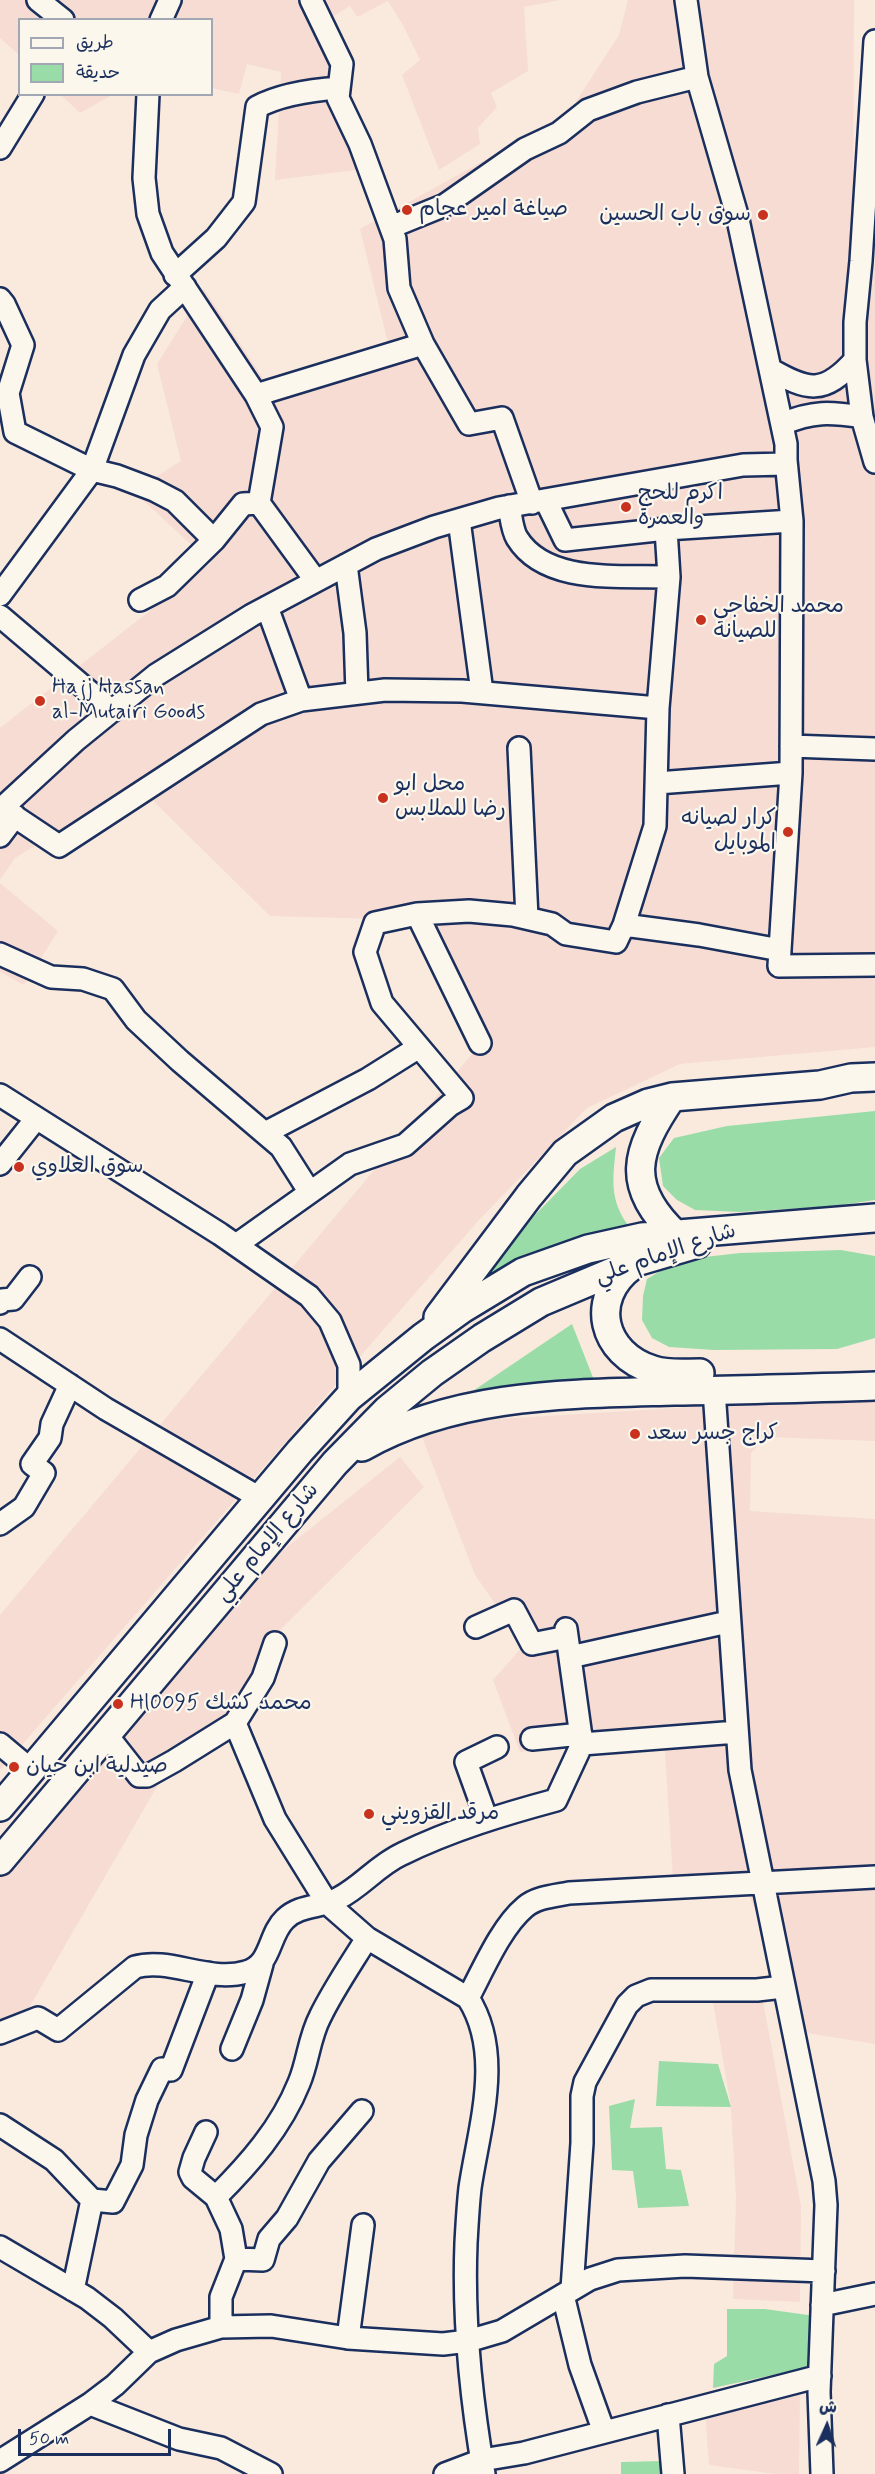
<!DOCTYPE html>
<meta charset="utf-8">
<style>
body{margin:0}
#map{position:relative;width:875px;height:2474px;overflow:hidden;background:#faeade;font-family:Mynerve,"Playpen Sans Arabic",sans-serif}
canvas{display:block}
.legend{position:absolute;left:18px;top:18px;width:195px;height:78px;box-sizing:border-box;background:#fbf7ec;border:2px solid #a1a7b3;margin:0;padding:8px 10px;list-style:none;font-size:18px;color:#1b2f5e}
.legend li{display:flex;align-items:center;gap:12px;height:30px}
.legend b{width:30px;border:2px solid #a1a7b3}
.north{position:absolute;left:797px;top:2396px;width:60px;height:60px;-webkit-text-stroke:4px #fbf7ec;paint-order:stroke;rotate:3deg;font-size:16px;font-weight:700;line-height:24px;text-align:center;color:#1b2f5e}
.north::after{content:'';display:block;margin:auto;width:21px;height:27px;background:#1b2f5e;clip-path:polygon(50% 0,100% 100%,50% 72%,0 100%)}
.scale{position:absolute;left:18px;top:2429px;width:153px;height:27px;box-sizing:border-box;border:3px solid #1b2f5e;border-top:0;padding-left:8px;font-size:18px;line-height:21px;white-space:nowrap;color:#1b2f5e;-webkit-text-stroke:4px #fbf7ec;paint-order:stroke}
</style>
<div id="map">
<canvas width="875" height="2474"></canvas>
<ul class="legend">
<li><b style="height:8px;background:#fbf7ec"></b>طريق</li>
<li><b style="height:16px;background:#9adca7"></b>حديقة</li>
</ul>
<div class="north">ش</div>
<div class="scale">50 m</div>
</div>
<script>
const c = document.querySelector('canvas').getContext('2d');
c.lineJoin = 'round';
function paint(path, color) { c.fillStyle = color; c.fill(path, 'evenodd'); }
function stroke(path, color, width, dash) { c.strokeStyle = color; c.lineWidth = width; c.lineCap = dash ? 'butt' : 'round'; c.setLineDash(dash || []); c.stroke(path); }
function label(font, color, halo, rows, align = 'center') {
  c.font = font + ' Mynerve,"Playpen Sans Arabic",sans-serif'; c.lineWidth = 4.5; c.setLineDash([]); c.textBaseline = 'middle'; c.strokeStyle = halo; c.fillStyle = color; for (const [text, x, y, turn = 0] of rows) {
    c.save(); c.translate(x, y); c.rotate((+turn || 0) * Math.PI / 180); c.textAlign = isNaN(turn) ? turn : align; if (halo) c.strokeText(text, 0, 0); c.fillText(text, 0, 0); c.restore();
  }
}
paint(new Path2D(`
 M 0,0 L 560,0 L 524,7 L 528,71 L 491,93 L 497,107 L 478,128 L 480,144 L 439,170 L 402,75 L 420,60 L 404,27 L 388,1 L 357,17 L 350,6 L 329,19 L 364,169 L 275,180 L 281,72 L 247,64 L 239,94 L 212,88 L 212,20 L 20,20 L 19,55 L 0,38 Z
 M 628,0 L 854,0 L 853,238 L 875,265 L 875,1047 L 680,1064 L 587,1108 L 478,1221 L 0,1770 L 0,1615 L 477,1048 L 416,920 L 270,916 L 136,784 L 15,858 L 0,880 L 0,728 L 211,563 L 133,491 L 181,461 L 157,364 L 204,289 L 274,395 L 393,363 L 360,229 L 568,114 L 619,35 Z
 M 61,95 L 112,95 L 80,113 Z
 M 0,883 L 58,931 L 24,985 L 0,972 Z
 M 875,1391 L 875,1441 L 767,1437 L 751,1453 L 750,1511 L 875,1519 L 875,2044 L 807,2033 L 739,1872 L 673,1879 L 664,1735 L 520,1752 L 493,1680 L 524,1645 L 475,1575 L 417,1424 L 725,1405 Z
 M 400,1457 L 424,1487 L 275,1635 L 235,1730 L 159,1783 L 22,2020 L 0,2048 L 0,1865 L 157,1677 L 286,1548 Z
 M 712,1996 L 763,2001 L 801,2206 L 800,2302 L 733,2299 L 736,2198 L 731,2107 Z
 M 800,2390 L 799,2474 L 775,2474 L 709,2465 L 705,2409 Z`), '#f6dcd3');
paint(new Path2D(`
 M 875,1111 L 875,1200 L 835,1206 L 740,1212 L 695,1210 L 677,1200 L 663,1186 L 659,1158 L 674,1138 L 727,1126 Z
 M 616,1147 C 613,1178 609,1199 628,1225 L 532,1253 L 480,1282 L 532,1218 L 580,1169 Z
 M 841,1250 L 875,1256 L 875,1338 L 837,1349 L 714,1350 L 669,1347 L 652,1338 L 642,1320 L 643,1296 L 647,1279 L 678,1260 L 740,1253 Z
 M 572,1324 L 594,1380 L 569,1381 L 461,1399 Z
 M 659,2061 L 718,2064 L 731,2107 L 656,2106 Z
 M 635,2099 L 630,2128 L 662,2127 L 666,2169 L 681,2170 L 689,2206 L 638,2208 L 633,2171 L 612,2170 L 609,2106 Z
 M 727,2309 L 765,2309 L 815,2316 L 814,2366 L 713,2388 L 714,2364 L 727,2356 Z
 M 663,2461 L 664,2474 L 621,2474 L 621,2462 Z`), '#9adca7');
const minor = new Path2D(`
 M 38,0 L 63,20
 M 311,0 L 342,64 L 338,98 L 360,144 L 395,239 L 399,288 L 423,344 L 469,424 L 502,418 L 532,503
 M 686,0 L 697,77 L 737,215 L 786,444 L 786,460 L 792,521 L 791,773 L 779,966 L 875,965
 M 161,20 L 170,0
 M 875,41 L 861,261 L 855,322 L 855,360 L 862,417 L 875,462
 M 148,94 L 144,178 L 148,214 L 162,253 L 256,395 L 272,427 L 259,503 L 316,581
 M 0,148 L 33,94
 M 391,227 L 445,205 L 525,149 L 559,133 L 588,110 L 637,92 L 697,77
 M 175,275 L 216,238 L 244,202 L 257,107 C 281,94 311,90 339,88
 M 0,299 L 4,304 L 23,345 L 8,393 L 15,432 L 92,470 L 117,476 L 154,490 L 175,501 L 214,540
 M 770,369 C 808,391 824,395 855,360
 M 256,395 L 423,344
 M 782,424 C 813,411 830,412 862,417
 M 546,501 L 565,540 L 666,529 L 792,521
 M 509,506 C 511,516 512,530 517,538 C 546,585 621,575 669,577
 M 459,520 L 482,692
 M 346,565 L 355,633 L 357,693
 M 0,595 L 92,470 L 134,355 L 160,310 L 185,287
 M 140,600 L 167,586 L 214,540 L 243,504 L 259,503
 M 267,607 L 301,700
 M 0,616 L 112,711
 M 791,746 L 875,749
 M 519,748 L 527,918
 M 657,783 L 791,773
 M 2,808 L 59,846 L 261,714 L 301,700 L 385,690 L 462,691 L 658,708
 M 0,810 L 76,740 L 156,675 L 252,615 L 376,549 L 434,527 L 499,508 L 743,465 L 786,464
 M 0,836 L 15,816
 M 417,914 L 480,1043
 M 624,925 L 699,935 L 780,950
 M 0,954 L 51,977 L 83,979 L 113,989 L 136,1020 L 180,1061 L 281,1147 L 309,1191
 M 0,1095 L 220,1234 L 309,1296 L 330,1321 L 349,1365 L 349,1397
 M 265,1133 L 368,1079 L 419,1047
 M 0,1164 L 35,1120
 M 236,1245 L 350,1164 L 405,1145 L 450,1105 L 462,1098 L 382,1003 L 365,952 L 375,923 L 417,914 L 469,911 L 513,915 L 552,924 L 566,934 L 616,942 L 624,925 L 655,826 L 658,708 L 669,577 L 666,529
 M 0,1303 L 2,1300 L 13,1299 L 30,1277
 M 0,1339 L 106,1409 L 260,1498
 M 714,1390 L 740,1770 L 824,2181 L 826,2205 L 819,2392 L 822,2474
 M 0,1524 L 24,1507 L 44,1473 L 32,1464 L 50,1438 L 52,1424 L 70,1385
 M 476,1627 L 514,1610 L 532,1644 L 567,1637
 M 570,1657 L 728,1622
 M 235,1723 L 275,1819 L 327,1903 L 367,1938 L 468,1998 C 504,2054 479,2127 470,2188 C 468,2206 467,2225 466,2243 C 463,2319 471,2399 484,2474
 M 106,1734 L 139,1776 L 147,1776 L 174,1761 L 235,1723 L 263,1678 L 275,1643
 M 532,1739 L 581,1734
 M 0,1744 L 31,1770
 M 582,1744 L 737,1732
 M 487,1820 L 466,1762 L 497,1747
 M 468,1998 C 483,1970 501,1927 525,1907 C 537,1897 554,1896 569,1893 L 875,1877
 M 0,2033 L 38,2018 L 58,2030 L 135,1967 C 169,1957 209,1983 246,1972 C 272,1965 268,1935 285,1919 C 300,1904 322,1908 339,1898 C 362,1886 378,1865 402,1854 C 451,1830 504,1814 556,1800 L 582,1744 L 566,1629
 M 232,2049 L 252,2000 L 262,1964
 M 0,2125 L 54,2160 L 92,2200 L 73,2290
 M 206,2132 L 194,2158 L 190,2172 L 193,2178 L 216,2197
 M 92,2200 L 113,2202 L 132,2165 L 136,2135 L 147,2100 L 162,2069 L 171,2070 L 208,1973
 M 0,2247 L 87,2298 L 113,2318 L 149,2352
 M 236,2259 L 231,2229 L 216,2197 C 249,2164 281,2128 299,2083 C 308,2062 309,2038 320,2017 C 333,1990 351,1964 367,1938
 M 572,2289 L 582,2143 L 582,2096 L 585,2082 L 627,2005 L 636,1996 L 651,1990 L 757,1990 L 783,1987
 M 563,2295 L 580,2365 L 604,2432
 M 822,2305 L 875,2294
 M 221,2327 L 221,2297 L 236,2259 L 263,2260 L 269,2239 L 287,2218 L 319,2161 L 362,2111
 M 348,2338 L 363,2225
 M 90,2404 L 179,2439 L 221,2448 L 271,2474
 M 668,2415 L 673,2474
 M 0,2461 L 90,2404 L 115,2385 L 149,2352 L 176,2340 L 221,2327 L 271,2326 L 348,2338 L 443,2344 L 468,2341 L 502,2331 L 590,2279 L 618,2270 L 685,2266 L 824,2271
 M 445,2474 L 482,2460 L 524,2453 L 820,2376`);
const major = new Path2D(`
 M 672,1097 C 635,1151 624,1186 676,1235
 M 632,1266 C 588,1299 602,1354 653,1370 C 668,1375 684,1373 700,1373
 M 438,1317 L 529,1196 L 565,1153 L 614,1118 L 648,1103 L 672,1097 L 820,1085 L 851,1078 L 875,1077
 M 362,1447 C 457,1393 569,1394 675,1391 C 742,1390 808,1388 875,1386
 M 0,1807 L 300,1451 L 349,1397 L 423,1337 L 462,1309 L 523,1272 L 588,1249 L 642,1237 L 875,1218
 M 0,1861 L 335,1463 L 387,1410 L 432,1373 L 482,1338 L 541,1302 L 636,1262 L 697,1244`);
stroke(minor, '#1b2f5e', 26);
stroke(major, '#1b2f5e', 32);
stroke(minor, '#fbf7ec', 21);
stroke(major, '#fbf7ec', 27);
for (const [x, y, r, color] of [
 [407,210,6,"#c8321e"],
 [763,215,6,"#c8321e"],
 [626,507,6,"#c8321e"],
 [701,620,6,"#c8321e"],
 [40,701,6,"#c8321e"],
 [383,798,6,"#c8321e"],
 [788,832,6,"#c8321e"],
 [19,1167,6,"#c8321e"],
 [635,1434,6,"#c8321e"],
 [118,1704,6,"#c8321e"],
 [14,1767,6,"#c8321e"],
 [369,1814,6,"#c8321e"]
]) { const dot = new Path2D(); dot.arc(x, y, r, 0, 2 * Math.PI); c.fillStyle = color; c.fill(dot); stroke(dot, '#fbf7ec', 2); }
label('22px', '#1b2f5e', '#fbf7ec', [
 ["صياغة امير عجام",419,210],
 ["سوق باب الحسين",751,215,"right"],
 ["اكرم للحج",638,494],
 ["والعمرة",638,519],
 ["محمد الخفاجي",713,607],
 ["للصيانه",713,632],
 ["Hajj Hassan",52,688],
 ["al-Mutairi Goods",52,713],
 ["محل ابو",395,785],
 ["رضا للملابس",395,810],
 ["كرار لصيانه",776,819,"right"],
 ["الموبايل",776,844,"right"],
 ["سوق العلاوي",31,1167],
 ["كراج جسر سعد",647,1434],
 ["Hl0095 محمد كشك",130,1704],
 ["صيدلية ابن حيان",26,1767],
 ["مرقد القزويني",381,1814]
], 'left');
label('22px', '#1b2f5e', '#fbf7ec', [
 ["شارع الإمام علي",666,1255,-19],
 ["شارع الإمام علي",268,1543,-50]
]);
</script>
